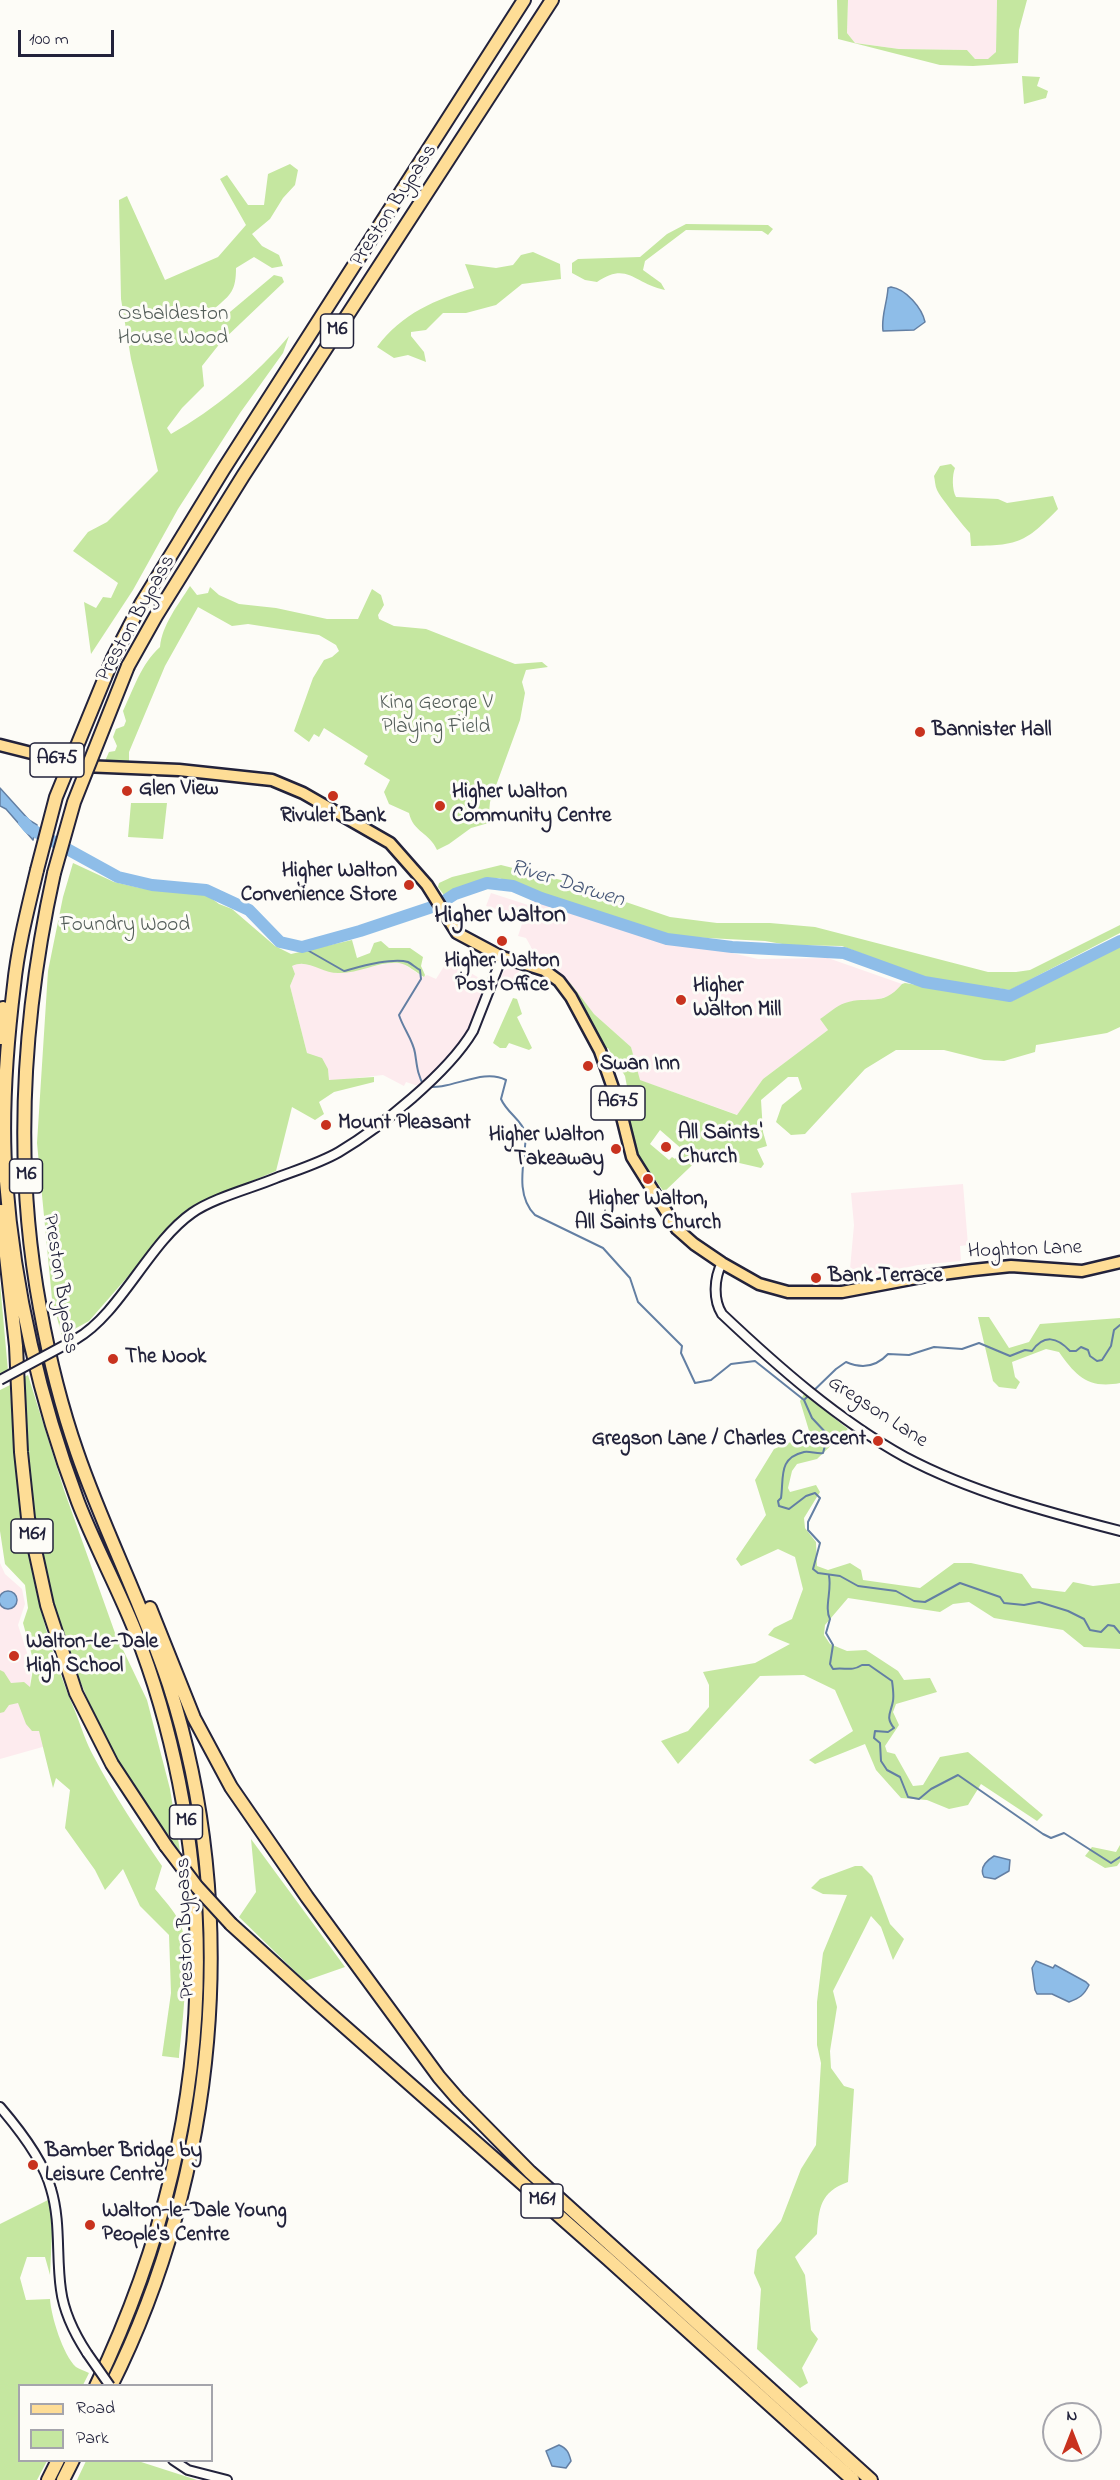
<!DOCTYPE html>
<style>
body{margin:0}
#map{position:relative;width:1120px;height:2480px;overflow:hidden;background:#fdfcf7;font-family:"Indie Flower",sans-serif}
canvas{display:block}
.legend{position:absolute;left:18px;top:2384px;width:195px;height:78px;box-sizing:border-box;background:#fdfcf7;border:2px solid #a5a5ac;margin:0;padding:8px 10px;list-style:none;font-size:18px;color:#22223b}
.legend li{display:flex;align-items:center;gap:12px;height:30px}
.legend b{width:30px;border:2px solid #a5a5ac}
.north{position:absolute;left:1042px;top:2402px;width:60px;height:60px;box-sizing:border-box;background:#fdfcf7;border:2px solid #a5a5ac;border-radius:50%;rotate:0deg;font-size:16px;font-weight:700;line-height:24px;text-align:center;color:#22223b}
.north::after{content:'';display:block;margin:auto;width:21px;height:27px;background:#c8321e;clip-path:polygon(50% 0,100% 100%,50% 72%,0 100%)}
.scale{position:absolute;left:18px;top:30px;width:96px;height:27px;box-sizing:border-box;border:3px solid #22223b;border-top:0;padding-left:8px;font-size:18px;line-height:21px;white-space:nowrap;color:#22223b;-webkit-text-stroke:4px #fdfcf7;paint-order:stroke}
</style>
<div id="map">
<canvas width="1120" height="2480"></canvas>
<ul class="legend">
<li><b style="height:8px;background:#fedd96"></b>Road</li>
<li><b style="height:16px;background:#c5e7a0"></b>Park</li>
</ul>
<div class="north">N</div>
<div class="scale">100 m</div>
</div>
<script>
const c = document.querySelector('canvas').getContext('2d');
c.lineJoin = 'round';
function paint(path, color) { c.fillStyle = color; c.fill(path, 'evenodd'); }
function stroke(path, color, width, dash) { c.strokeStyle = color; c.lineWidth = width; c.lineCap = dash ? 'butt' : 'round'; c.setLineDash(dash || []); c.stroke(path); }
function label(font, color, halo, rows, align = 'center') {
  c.font = font + ' "Indie Flower",sans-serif'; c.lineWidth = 6; c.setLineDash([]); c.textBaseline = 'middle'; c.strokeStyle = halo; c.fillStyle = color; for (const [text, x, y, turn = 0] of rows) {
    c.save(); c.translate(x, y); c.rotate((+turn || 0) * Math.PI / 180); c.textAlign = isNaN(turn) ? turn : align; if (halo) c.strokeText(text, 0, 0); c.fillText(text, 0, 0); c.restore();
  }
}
paint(new Path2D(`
 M 848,0 L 997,0 L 996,52 L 989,59 L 975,59 L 967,50 L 899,49 L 855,43 L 847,33 Z
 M 491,893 L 528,905 L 533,900 L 662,941 L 719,950 L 758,959 L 828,958 L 902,984 L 893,995 L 871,1001 L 853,1001 L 820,1019 L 828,1030 L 763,1079 L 738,1115 L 639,1080 L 631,1047 L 594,1014 L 559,971 L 531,958 L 531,947 L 526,938 L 518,936 L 524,918 L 486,906 Z
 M 448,960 L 488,983 L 464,1039 L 431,1074 L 418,1086 L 406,1082 L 404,1086 L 383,1075 L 329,1081 L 328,1069 L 307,1053 L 290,986 L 295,974 L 291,966 L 297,963 L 308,964 L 337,973 L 391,963 L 402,963 L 423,977 L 427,975 L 436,979 Z
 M 513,966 L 520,969 L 510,992 L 497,986 L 504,971 Z
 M 963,1184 L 968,1245 L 960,1246 L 961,1261 L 918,1265 L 849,1280 L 854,1225 L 851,1193 Z
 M 0,1563 L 5,1574 L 22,1589 L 25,1604 L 18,1625 L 31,1665 L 30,1688 L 46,1746 L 0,1759 Z`), '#fdebee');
paint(new Path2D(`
 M 837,0 L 848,0 L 847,33 L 855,43 L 899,49 L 967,50 L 975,59 L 988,59 L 996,52 L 997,0 L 1027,0 L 1019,30 L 1018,63 L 973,66 L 940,65 L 838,39 Z
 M 1022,76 L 1040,77 L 1037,86 L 1048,91 L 1046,98 L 1024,104 Z
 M 290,164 L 298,170 L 295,185 L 283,198 L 270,219 L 252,234 L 262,246 L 279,255 L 283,266 L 272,268 L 254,257 L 236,268 C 236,290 231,295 215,308 L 224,317 L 274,275 L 282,277 L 284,282 L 221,342 L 202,366 L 204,386 L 182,408 L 167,428 L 171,434 C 214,410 257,374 289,336 L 283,353 L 240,413 L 178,509 L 133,590 L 91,654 L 84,602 L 96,608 L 103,597 L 111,598 L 118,583 L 73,551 L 88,532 L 107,522 L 158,471 L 131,359 L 121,299 L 119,200 L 127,196 L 165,280 L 218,257 L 246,225 L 220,179 L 227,175 L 248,205 L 264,205 L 268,174 Z
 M 686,224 L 768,225 L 773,229 L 768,235 L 762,231 L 686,230 L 645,261 L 643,270 L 661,283 L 665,290 C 634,284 628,261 597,282 L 585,280 L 572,273 L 572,263 L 578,259 L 640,257 L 667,234 Z
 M 533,252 L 560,264 L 561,279 L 522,284 L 496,305 L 466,313 L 443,313 L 426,330 L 411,332 L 411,336 L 424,352 L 426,362 L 408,355 L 394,358 L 377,347 C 401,314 436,299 474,288 L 465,264 L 496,268 L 513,265 L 521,255 Z
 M 951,464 L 955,468 C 952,475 952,490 956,497 L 998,499 L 1007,503 L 1053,496 L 1058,509 C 1024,544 1018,545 971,546 L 970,533 C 965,528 940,497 937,490 C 935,486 935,480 934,476 L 940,466 Z
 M 190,586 L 197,595 L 208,593 L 210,587 L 219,595 L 239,604 L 276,608 L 327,619 L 358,619 L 372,589 L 381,595 L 384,605 L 378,615 L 379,619 L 394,626 L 426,629 L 515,664 L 542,662 L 548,667 L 526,670 L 522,682 L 525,693 L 520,720 L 490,802 L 489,813 L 492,822 L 471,828 L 449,844 L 437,850 C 430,833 413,832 409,813 L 389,804 L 384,792 L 390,780 L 364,764 L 368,756 L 324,728 L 319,737 L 314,734 L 309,742 L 294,731 L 313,678 L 324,660 L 332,657 L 339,651 L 336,645 L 319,635 L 248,624 L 232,626 L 198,607 L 165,666 L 129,752 L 129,761 L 105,761 L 109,752 L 115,751 L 117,746 L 113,737 L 116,729 L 124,726 L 126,721 L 123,711 C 134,688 141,664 160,647 C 162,625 178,605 190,586 Z
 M 131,803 L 167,803 L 163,839 L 128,837 Z
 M 73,863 L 114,882 L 140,888 L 207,895 L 219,904 L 232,909 L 275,946 L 291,954 L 352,940 L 357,958 L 370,953 L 374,943 L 381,941 L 389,948 L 410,948 L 423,957 L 421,966 L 425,975 L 424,977 C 417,973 407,964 399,963 C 379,961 358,974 338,973 C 322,973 307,958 292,966 L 295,974 L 290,986 L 307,1053 L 322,1058 L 328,1069 L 329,1080 L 374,1077 L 374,1082 L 334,1092 L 319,1102 L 324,1114 L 315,1120 L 292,1107 L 276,1171 L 194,1205 L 186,1210 L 89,1321 L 62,1336 L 52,1299 L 37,1143 L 48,971 L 63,897 Z
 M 501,865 L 561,880 L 670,917 L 717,923 L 770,923 L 815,927 L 988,972 L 1016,972 L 1030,970 L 1120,925 L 1120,933 L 1010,990 L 925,978 L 842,946 L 788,945 L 765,941 L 669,936 L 499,878 C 479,879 461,885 444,895 L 438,887 L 439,883 L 452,877 Z
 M 1120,946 L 1120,1027 L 1107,1033 L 1036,1045 L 1035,1052 L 1004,1061 L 984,1060 L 944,1050 L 896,1050 L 865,1069 L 805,1134 L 791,1135 L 776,1122 L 782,1105 L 802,1089 L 798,1077 L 788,1077 L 761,1100 L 763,1132 L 767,1146 L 757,1149 L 764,1164 L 761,1168 L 722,1159 L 710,1148 L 664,1192 L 641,1160 L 631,1136 L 623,1099 L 629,1097 L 625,1076 L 608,1048 L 601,1050 L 581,1000 L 568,980 L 594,1014 L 631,1047 L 640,1080 L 737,1115 L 763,1079 L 828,1030 L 820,1019 C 828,1014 836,1006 845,1003 C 869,995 882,1008 902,984 L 905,983 L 1012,1001 ZM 660,1130 L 683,1150 L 675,1159 L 672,1157 L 669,1160 L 650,1144 Z
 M 513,998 L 517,999 L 522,1014 L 517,1017 L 532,1048 L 529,1050 L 509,1043 L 506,1048 L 500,1048 L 493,1043 Z
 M 0,1283 L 8,1371 L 0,1375 Z
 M 978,1317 L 989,1317 L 1009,1348 L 1029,1342 L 1040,1324 L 1120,1318 L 1120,1383 C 1088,1389 1076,1376 1059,1352 L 1046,1349 L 1012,1362 L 1015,1377 L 1020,1382 L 1016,1389 L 999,1387 L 993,1381 Z
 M 28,1375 L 64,1490 L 115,1633 L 147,1700 L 170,1789 L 180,1851 C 162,1832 149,1810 135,1788 C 76,1696 42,1586 29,1477 C 26,1444 25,1410 24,1377 Z
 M 10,1385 C 16,1500 30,1604 75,1711 C 81,1726 86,1743 94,1757 C 114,1795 138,1831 162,1866 L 155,1889 C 164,1900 174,1910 180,1923 C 192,1949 182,2027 179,2058 L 162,2056 L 171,1993 L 169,1935 L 140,1906 L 123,1869 L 105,1890 L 95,1870 L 65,1828 L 70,1790 L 56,1778 L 53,1788 L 39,1731 L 32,1731 L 26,1724 L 18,1703 L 9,1705 L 4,1712 L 0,1713 L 0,1670 L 4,1672 L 11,1683 L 24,1682 L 30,1687 L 34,1663 L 23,1623 L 28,1608 L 25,1585 L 5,1564 L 0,1531 L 0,1390 Z
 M 804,1394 L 848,1429 L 817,1459 L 797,1464 L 792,1471 L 788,1488 L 790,1492 L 816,1485 L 820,1492 L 804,1518 L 805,1528 L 816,1542 L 817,1566 L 828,1570 L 850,1563 L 861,1570 L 863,1580 L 920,1588 L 954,1563 L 971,1563 L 1022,1574 L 1032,1588 L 1065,1592 L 1073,1582 L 1093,1586 L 1120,1583 L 1120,1649 L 1084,1647 L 1063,1630 L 994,1618 L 969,1602 L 953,1604 L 940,1612 L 848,1598 L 825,1625 L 824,1635 L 830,1644 L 847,1651 L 866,1650 L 898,1671 L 904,1680 L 930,1678 L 937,1692 L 896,1704 L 893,1712 L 899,1725 L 885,1746 L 887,1752 L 895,1754 L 913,1786 L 923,1785 L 940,1757 L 968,1752 L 1043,1815 L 1037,1821 L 981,1784 L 968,1805 L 949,1809 L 927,1800 L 901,1798 L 876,1770 L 865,1744 L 815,1764 L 809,1760 L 853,1731 L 835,1690 L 804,1675 L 760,1676 L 678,1764 L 661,1741 L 688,1731 L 709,1707 L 709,1685 L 703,1672 L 755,1663 L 790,1644 L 768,1635 L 774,1628 L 792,1619 L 803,1589 L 795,1557 L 778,1549 L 741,1566 L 736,1559 L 766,1515 L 755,1480 L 774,1449 L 810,1434 L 800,1401 Z
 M 251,1839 L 345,1967 L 305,1981 L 239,1917 L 256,1892 Z
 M 1120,1845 L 1120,1862 L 1117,1866 L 1105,1868 L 1085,1856 L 1092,1847 L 1116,1852 Z
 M 855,1866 L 862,1866 L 872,1876 L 890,1924 L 904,1939 L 893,1960 L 881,1927 L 871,1916 L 833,1991 L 837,2007 L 830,2051 L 831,2068 L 844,2086 L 854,2089 L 848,2182 C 820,2192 819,2208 817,2234 L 795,2257 L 805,2275 L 811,2330 L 818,2339 L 802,2368 L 808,2383 L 800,2388 L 757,2349 L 761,2289 L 754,2273 L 757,2250 L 781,2221 L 801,2169 L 816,2145 L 821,2063 L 817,2045 L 817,2002 L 823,1953 L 847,1895 L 823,1894 L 811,1888 L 820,1879 Z
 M 50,2199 L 52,2233 L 50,2275 L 45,2257 L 27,2257 L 20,2278 L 26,2300 L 50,2299 C 51,2316 63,2355 76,2367 C 79,2369 85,2371 89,2373 L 83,2385 L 20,2386 L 20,2460 L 47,2461 L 37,2480 L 0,2480 L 0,2224 Z
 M 86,2461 L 138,2461 L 197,2480 L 77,2480 Z`), '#c5e7a0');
const water = new Path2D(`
 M 891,287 C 906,289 922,308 925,322 L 914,330 L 883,331 C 881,316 887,304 888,288 Z
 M 0,788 L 29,820 L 37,825 L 33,840 L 6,809 L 0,806 Z
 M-1 1600a9 9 0 1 1 18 0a9 9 0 1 1-18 0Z
 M 994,1856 L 1010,1860 L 1009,1871 L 995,1879 L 984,1877 C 979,1868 986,1861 994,1856 Z
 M 1036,1961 L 1053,1968 L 1055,1965 L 1086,1982 L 1089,1985 C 1084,1995 1080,1998 1069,2002 L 1052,1994 L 1037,1994 L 1035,1990 L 1032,1968 Z
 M 559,2445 C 567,2448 569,2453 571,2461 L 566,2468 L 552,2466 L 546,2451 Z`);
paint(water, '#8ebde8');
stroke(water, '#637fa3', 1.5);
stroke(new Path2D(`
 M 302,947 L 344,971 C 359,967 393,957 408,962 C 412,964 416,968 420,970 L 421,979 L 399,1015 C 403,1028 413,1040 415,1053 C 417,1065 417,1074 424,1086 C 449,1092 482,1067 506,1080 L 501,1099 C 507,1113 522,1120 526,1134 C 525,1161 514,1194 535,1215 L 603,1248 L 630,1278 L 638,1302 L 682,1346 L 681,1353 L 695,1383 L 711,1380 L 731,1364 L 755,1361 L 804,1400 L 812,1418 L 828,1435 L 823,1453 C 817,1454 810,1451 804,1452 C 778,1458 784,1477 781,1498 L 778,1501 L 779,1506 L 789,1509 L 806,1496 L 815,1493 L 820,1498 L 808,1522 L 808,1530 L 820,1543 L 813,1569 L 818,1573 L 840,1576 L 858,1586 L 896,1591 L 914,1601 L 925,1602 L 960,1583 L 1000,1597 L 1004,1603 L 1024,1605 L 1039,1602 L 1068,1611 L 1084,1619 L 1090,1630 L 1101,1632 L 1108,1625 L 1114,1626 L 1120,1633
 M 804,1400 L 836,1369 L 846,1362 C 862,1369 876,1367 888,1354 L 909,1355 L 934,1347 L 962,1349 L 979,1343 L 1010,1356 L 1025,1350 L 1032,1351 C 1044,1334 1057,1337 1070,1351 L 1076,1351 L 1081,1347 L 1088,1350 L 1090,1356 L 1097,1361 L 1102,1360 L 1111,1346 L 1114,1330 L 1120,1325
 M 829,1576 C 832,1590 824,1608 830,1619 L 826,1633 L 833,1645 L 830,1664 L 833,1669 C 845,1667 851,1672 862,1665 L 869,1665 L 892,1681 C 893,1688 894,1695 893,1701 C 891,1713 885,1717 894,1728 L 888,1732 L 875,1731 L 874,1738 L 880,1743 L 881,1761 L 887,1770 L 900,1777 L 908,1797 L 919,1799 L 931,1789 L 958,1775 L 1043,1834 L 1051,1838 L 1064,1833 L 1111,1863 L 1120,1857`), '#637fa3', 2);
stroke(new Path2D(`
 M 24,822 L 29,828 L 118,877 L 152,885 L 206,890 L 249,910 L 280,942 L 302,947 L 360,931 L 438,905 L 455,894 L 487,883 L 513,886 L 541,898 L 667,939 L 732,947 L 844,953 L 924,982 L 1010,996 L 1120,941`), '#8ebde8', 12);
const minor = new Path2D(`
 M 722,1263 C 714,1278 713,1300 722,1314 C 777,1366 838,1420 905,1457 C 971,1492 1047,1512 1120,1531
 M 76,1339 C 120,1314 149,1243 192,1213 C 213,1198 252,1188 276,1178 C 297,1170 320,1163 339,1152 C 381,1127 448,1073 473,1031 L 502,957
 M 0,2107 C 18,2128 44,2162 51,2189 C 61,2222 56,2256 61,2290 C 64,2313 74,2333 87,2353
 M 173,2460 L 188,2470 L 227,2480`);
const major = new Path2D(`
 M 0,745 L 83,766 L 179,770 L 272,780 L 303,793 L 390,843 L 427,885 L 457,933 L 502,957 L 544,970 L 559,981 L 571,997 L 600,1051 L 619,1105 L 632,1157 L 677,1229 L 694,1244 L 722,1263 L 759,1284 L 788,1292 L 842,1292 L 927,1276 L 973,1270 L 1011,1266 L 1082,1271 L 1120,1262`);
const highway = new Path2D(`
 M 113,658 L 141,604 L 223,470 L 524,0
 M 128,666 L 156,616 L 243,476 L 552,0
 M 37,870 C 28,908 18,946 14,985 C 6,1050 1,1116 6,1181 C 14,1289 40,1401 78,1502 C 95,1546 118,1588 135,1631 C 154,1679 169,1732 179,1782 C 221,1993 188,2193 96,2386
 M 54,873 C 22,1018 13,1162 40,1308 C 49,1357 61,1406 77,1452 C 104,1531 143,1605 169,1685 C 242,1911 217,2174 111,2386
 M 0,1038 L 3,1008
 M 1,1211 L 16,1346 L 21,1452 L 28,1518 L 47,1605 L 76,1693 L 112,1764 L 166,1846
 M 150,1608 L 194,1718 L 231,1787 L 307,1897 L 439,2077 L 458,2099 L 530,2172 L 871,2480
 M 231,1924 L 319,2004 L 608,2259 L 853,2480
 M 48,2480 L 58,2460
 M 63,2480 L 73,2460`);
stroke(minor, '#22223b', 12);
stroke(major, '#22223b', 15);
stroke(highway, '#22223b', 16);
stroke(minor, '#fdfcf7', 8);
stroke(major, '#fedd96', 10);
stroke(highway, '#fedd96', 12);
const minorBridge = new Path2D(`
 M 0,1380 L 76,1339
 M 87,2353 L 110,2386`);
const highwayBridge = new Path2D(`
 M 37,870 L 56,797 L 113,658
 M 54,873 L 74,802 L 128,666
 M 166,1846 L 197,1887 L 231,1924`);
stroke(minorBridge, '#22223b', 12, []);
stroke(highwayBridge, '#22223b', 16, []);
stroke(minorBridge, '#fdfcf7', 8);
stroke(highwayBridge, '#fedd96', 12);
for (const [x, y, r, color] of [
 [920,732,6,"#c8321e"],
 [127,791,6,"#c8321e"],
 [333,796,6,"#c8321e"],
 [440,806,6,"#c8321e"],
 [409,885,6,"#c8321e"],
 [502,941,6,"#c8321e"],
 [681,1000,6,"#c8321e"],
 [588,1066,6,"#c8321e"],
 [326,1125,6,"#c8321e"],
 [666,1147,6,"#c8321e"],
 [616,1149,6,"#c8321e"],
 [648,1179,6,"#c8321e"],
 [816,1278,6,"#c8321e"],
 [113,1359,6,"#c8321e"],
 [878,1441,6,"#c8321e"],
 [14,1656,6,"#c8321e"],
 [33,2165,6,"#c8321e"],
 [90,2225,6,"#c8321e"]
]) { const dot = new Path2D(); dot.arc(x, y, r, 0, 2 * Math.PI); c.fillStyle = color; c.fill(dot); stroke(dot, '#fdfcf7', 2); }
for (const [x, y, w] of [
 [337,331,33],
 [57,760,54],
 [618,1103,54],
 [26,1176,33],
 [32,1536,42],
 [186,1822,33],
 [542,2201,42]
]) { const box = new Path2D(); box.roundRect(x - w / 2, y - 17, w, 34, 4.5); c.fillStyle = '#fdfcf7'; c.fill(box); stroke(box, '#22223b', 1.5); }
label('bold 20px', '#22223b', null, [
 ["M6",337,331],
 ["A675",57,760],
 ["A675",618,1103],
 ["M6",26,1176],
 ["M61",32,1536],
 ["M6",186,1822],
 ["M61",542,2201]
]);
label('21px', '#22223b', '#fdfcf7', [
 ["Preston Bypass",395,206,-57],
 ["Preston Bypass",137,619,-61],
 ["Hoghton Lane",1025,1251,-2],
 ["Preston Bypass",59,1284,81],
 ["Gregson Lane",877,1413,33],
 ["Preston Bypass",187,1928,-92]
]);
label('21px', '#535d59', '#fdfcf7', [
 ["Osbaldeston",173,316],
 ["House Wood",173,340],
 ["King George V",436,705],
 ["Playing Field",436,729],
 ["Foundry Wood",125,927]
]);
label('bold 21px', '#22223b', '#fdfcf7', [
 ["Bannister Hall",932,732],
 ["Glen View",139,791],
 ["Higher Walton",452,794],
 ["Community Centre",452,818],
 ["Rivulet Bank",333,818,"center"],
 ["Higher Walton",397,873,"right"],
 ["Convenience Store",397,897,"right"],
 ["Higher Walton",502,963,"center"],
 ["Post Office",502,987,"center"],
 ["Higher",693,988],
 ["Walton Mill",693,1012],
 ["Swan Inn",600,1066],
 ["Mount Pleasant",338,1125],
 ["All Saints'",678,1135],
 ["Church",678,1159],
 ["Higher Walton",604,1137,"right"],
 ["Takeaway",604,1161,"right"],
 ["Higher Walton,",648,1201,"center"],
 ["All Saints Church",648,1225,"center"],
 ["Bank Terrace",828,1278],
 ["The Nook",125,1359],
 ["Gregson Lane / Charles Crescent",866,1441,"right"],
 ["Walton-Le-Dale",26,1644],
 ["High School",26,1668],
 ["Bamber Bridge by",45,2153],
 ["Leisure Centre",45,2177],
 ["Walton-le-Dale Young",102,2213],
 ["People's Centre",102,2237]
], 'left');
label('italic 22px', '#485878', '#fdfcf7', [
 ["River Darwen",567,885,17]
]);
label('bold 24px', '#22223b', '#fdfcf7', [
 ["Higher Walton",500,917]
]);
</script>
